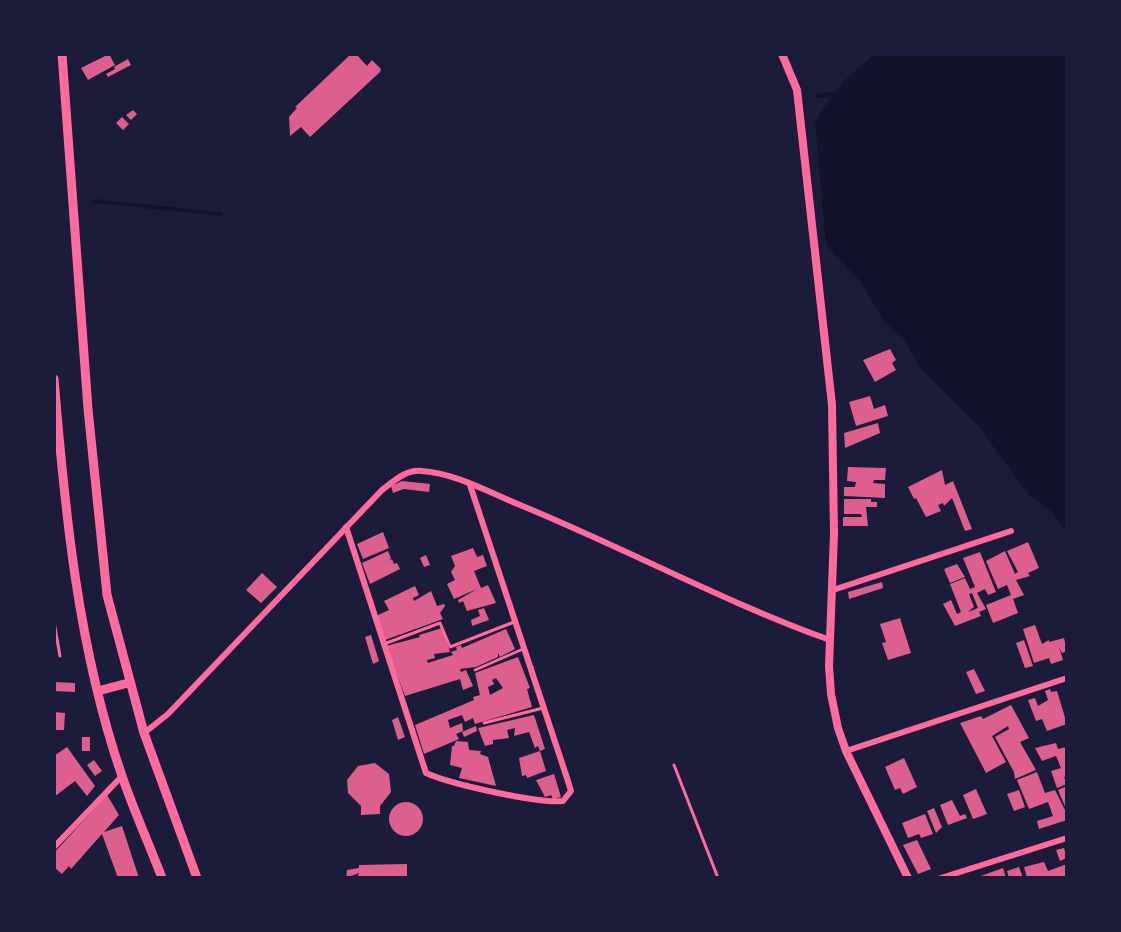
<!DOCTYPE html>
<style>
body{margin:0}
#map{position:relative;width:1121px;height:932px;overflow:hidden;background:#1b1b3a;font-family:Karla,sans-serif}
canvas{display:block}
.frame{position:absolute;inset:0;border:56px solid #1b1b3a;pointer-events:none}
</style>
<div id="map">
<canvas width="1121" height="932"></canvas>
<div class="frame"></div>
</div>
<script>
const c = document.querySelector('canvas').getContext('2d');
c.lineJoin = 'round';
function paint(path, color) { c.fillStyle = color; c.fill(path, 'evenodd'); }
function stroke(path, color, width, dash) { c.strokeStyle = color; c.lineWidth = width; c.lineCap = dash ? 'butt' : 'round'; c.setLineDash(dash || []); c.stroke(path); }
paint(new Path2D(`
 M 874,54 L 1067,54 L 1067,534 L 1052,512 L 1028,494 L 980,428 L 919,367 L 905,340 L 883,320 L 861,282 L 826,245 L 815,120 L 843,82 Z`), '#12122b');
stroke(new Path2D(`
 M 817,96 L 840,93
 M 94,201 L 221,214`), '#12122b', 4);
paint(new Path2D(`
 M 109,54 L 115,65 L 88,80 L 81,68 Z
 M 351,54 L 356,54 L 367,66 L 372,60 L 381,69 L 380,72 L 310,137 L 301,127 L 290,136 L 289,117 L 297,108 L 295,107 Z
 M 128,59 L 131,65 L 108,77 L 106,74 L 115,69 L 114,67 Z
 M 133,110 L 137,114 L 131,120 L 126,115 Z
 M 122,117 L 129,124 L 123,130 L 116,123 Z
 M 890,349 L 896,360 L 892,363 L 896,370 L 875,382 L 863,360 Z
 M 870,396 L 874,409 L 885,405 L 888,416 L 856,426 L 849,402 Z
 M 878,423 L 880,433 L 845,448 L 844,433 Z
 M 848,467 L 886,468 L 885,480 L 874,480 L 873,483 L 885,484 L 885,498 L 844,496 L 844,487 L 855,487 L 856,482 L 847,481 Z
 M 942,470 L 945,485 L 953,481 L 972,529 L 965,531 L 952,498 L 944,506 L 943,503 L 938,505 L 941,511 L 926,517 L 916,498 L 914,499 L 908,487 Z
 M 402,481 L 430,484 L 429,492 L 404,489 L 393,493 L 391,486 Z
 M 844,499 L 871,499 L 871,502 L 877,502 L 877,507 L 866,507 L 868,526 L 843,526 L 843,517 L 862,517 L 861,514 L 844,514 Z
 M 383,532 L 389,548 L 363,559 L 357,544 Z
 M 1028,542 L 1039,568 L 1028,573 L 1030,576 L 1016,580 L 1024,595 L 1013,599 L 1018,613 L 993,623 L 986,605 L 1011,595 L 1007,585 L 998,589 L 986,561 L 1005,551 L 1015,574 L 1018,572 L 1007,551 Z
 M 473,548 L 477,557 L 483,555 L 487,566 L 474,571 L 481,588 L 488,585 L 496,603 L 467,611 L 463,601 L 459,603 L 458,600 L 477,589 L 454,599 L 447,584 L 455,580 L 451,572 L 455,566 L 451,556 Z
 M 388,551 L 391,558 L 389,561 L 392,559 L 394,564 L 397,563 L 400,569 L 370,584 L 362,563 Z
 M 980,552 L 996,592 L 988,595 L 985,589 L 977,593 L 986,609 L 979,612 L 981,616 L 955,626 L 943,604 L 951,600 L 957,614 L 961,612 L 950,584 L 965,578 L 970,589 L 975,587 L 963,558 ZM 972,593 L 978,608 L 968,612 L 974,607 L 969,594 Z
 M 426,555 L 430,565 L 424,567 L 420,558 Z
 M 957,564 L 965,577 L 950,583 L 944,569 Z
 M 262,573 L 277,587 L 261,603 L 246,590 Z
 M 882,582 L 883,588 L 849,599 L 848,592 Z
 M 415,586 L 419,595 L 413,598 L 414,601 L 431,591 L 437,606 L 444,604 L 445,606 L 440,613 L 443,619 L 385,640 L 376,616 L 389,610 L 384,601 Z
 M 484,608 L 489,620 L 472,626 L 471,620 L 480,616 L 478,610 Z
 M 900,618 L 911,653 L 888,660 L 882,643 L 886,642 L 880,624 Z
 M 1035,625 L 1042,644 L 1049,640 L 1049,642 L 1064,638 L 1067,651 L 1062,653 L 1059,647 L 1063,660 L 1051,664 L 1049,658 L 1034,663 L 1023,629 Z
 M 442,628 L 450,652 L 434,654 L 435,658 L 427,660 L 428,663 L 453,655 L 451,652 L 457,650 L 456,647 L 461,645 L 462,648 L 506,629 L 515,649 L 500,657 L 498,653 L 498,657 L 476,667 L 460,669 L 461,672 L 466,670 L 473,686 L 463,690 L 460,679 L 405,696 L 386,646 L 420,637 L 419,635 Z
 M 371,635 L 379,661 L 373,664 L 365,637 Z
 M 1024,640 L 1033,666 L 1025,668 L 1016,643 Z
 M 518,657 L 530,688 L 527,689 L 532,707 L 475,724 L 473,718 L 465,722 L 462,715 L 448,720 L 450,728 L 462,723 L 463,731 L 456,734 L 459,739 L 424,754 L 415,725 L 474,700 L 473,697 L 480,695 L 475,673 ZM 496,678 L 503,688 L 490,695 L 488,687 L 494,684 L 492,680 Z
 M 974,669 L 985,691 L 976,694 L 966,672 Z
 M 54,682 L 75,683 L 75,692 L 54,691 Z
 M 1050,689 L 1051,692 L 1057,691 L 1067,724 L 1047,731 L 1042,719 L 1036,721 L 1028,700 L 1035,698 L 1038,706 L 1048,700 L 1045,691 Z
 M 1011,705 L 1029,738 L 1020,742 L 1036,770 L 1015,779 L 1014,772 L 995,737 L 1009,729 L 1008,726 L 992,736 L 1006,762 L 986,773 L 960,723 L 981,716 L 983,719 Z
 M 54,712 L 65,713 L 64,730 L 54,730 Z
 M 534,715 L 545,749 L 540,751 L 538,746 L 535,748 L 529,732 L 514,736 L 515,728 L 507,730 L 509,738 L 493,740 L 493,744 L 485,746 L 478,728 Z
 M 398,717 L 405,737 L 398,740 L 392,720 Z
 M 476,726 L 477,731 L 464,737 L 462,732 Z
 M 82,737 L 90,737 L 90,751 L 82,751 Z
 M 456,741 L 468,742 L 469,750 L 481,751 L 480,754 L 488,757 L 496,786 L 459,778 L 462,768 L 450,765 L 452,746 L 454,746 Z
 M 1056,743 L 1058,749 L 1067,747 L 1067,776 L 1064,777 L 1067,784 L 1057,788 L 1051,771 L 1061,768 L 1056,756 L 1042,761 L 1035,748 Z
 M 67,747 L 95,786 L 87,796 L 75,781 L 54,797 L 54,756 Z
 M 540,751 L 546,771 L 527,778 L 526,775 L 522,776 L 519,758 Z
 M 904,758 L 917,787 L 903,794 L 900,788 L 895,790 L 885,767 Z
 M 94,760 L 102,771 L 95,776 L 87,765 Z
 M 375,763 L 389,774 L 391,792 L 380,806 L 380,814 L 361,815 L 361,806 L 348,793 L 347,780 L 358,766 Z
 M 1037,772 L 1045,793 L 1055,790 L 1067,814 L 1067,820 L 1039,829 L 1037,821 L 1053,816 L 1048,802 L 1029,809 L 1017,780 Z
 M 554,774 L 561,797 L 553,799 L 551,795 L 545,797 L 536,780 Z
 M 1067,786 L 1067,811 L 1058,790 Z
 M 976,789 L 987,814 L 973,819 L 963,795 Z
 M 1019,790 L 1025,807 L 1014,811 L 1007,794 Z
 M 107,795 L 119,815 L 104,832 L 122,826 L 139,878 L 118,878 L 102,834 L 71,869 L 69,866 L 62,874 L 54,867 L 54,853 Z
 M 952,800 L 960,816 L 965,814 L 967,818 L 948,825 L 940,805 Z
 M389 819a17 17 0 1 1 34 0a17 17 0 1 1-34 0Z
 M 934,808 L 942,827 L 936,833 L 927,811 Z
 M 925,814 L 933,834 L 921,838 L 919,834 L 908,838 L 902,823 Z
 M 917,840 L 931,869 L 918,874 L 903,845 Z
 M 1064,848 L 1067,858 L 1060,861 L 1056,850 Z
 M 1044,862 L 1048,871 L 1067,864 L 1067,878 L 1027,878 L 1024,867 Z
 M 407,864 L 407,878 L 357,878 L 359,873 L 346,878 L 347,870 L 359,868 L 359,865 Z
 M 1019,867 L 1023,878 L 1009,878 L 1007,871 Z
 M 1003,868 L 1006,878 L 975,878 Z`), '#dd5f8e');
stroke(new Path2D(`
 M 54,622 L 60,656
 M 384,644 L 440,623 L 450,647 L 514,622
 M 475,670 L 523,649
 M 484,723 L 543,708
 M 674,765 L 718,878`), '#ff6b9d', 3);
stroke(new Path2D(`
 M 346,527 L 426,773 C 450,784 539,804 563,801 L 571,791 L 567,778 L 470,485
 M 833,590 L 1011,531
 M 144,733 L 168,714 L 382,490 C 394,481 406,469 422,471 C 455,473 490,493 520,505 C 625,548 724,602 830,640
 M 846,751 L 1067,678
 M 54,847 L 122,776
 M 941,878 L 1067,838`), '#ff6b9d', 6);
stroke(new Path2D(`
 M 782,54 L 797,90 L 832,405 L 834,534 L 829,666 L 831,694 L 838,728 L 846,751 L 908,878`), '#ff6b9d', 8);
stroke(new Path2D(`
 M 62,54 L 88,409 L 107,595 L 144,733 L 197,878
 M 54,379 C 65,512 78,649 122,776 C 134,811 149,844 162,878
 M 98,691 L 128,683`), '#ff6b9d', 9);
</script>
